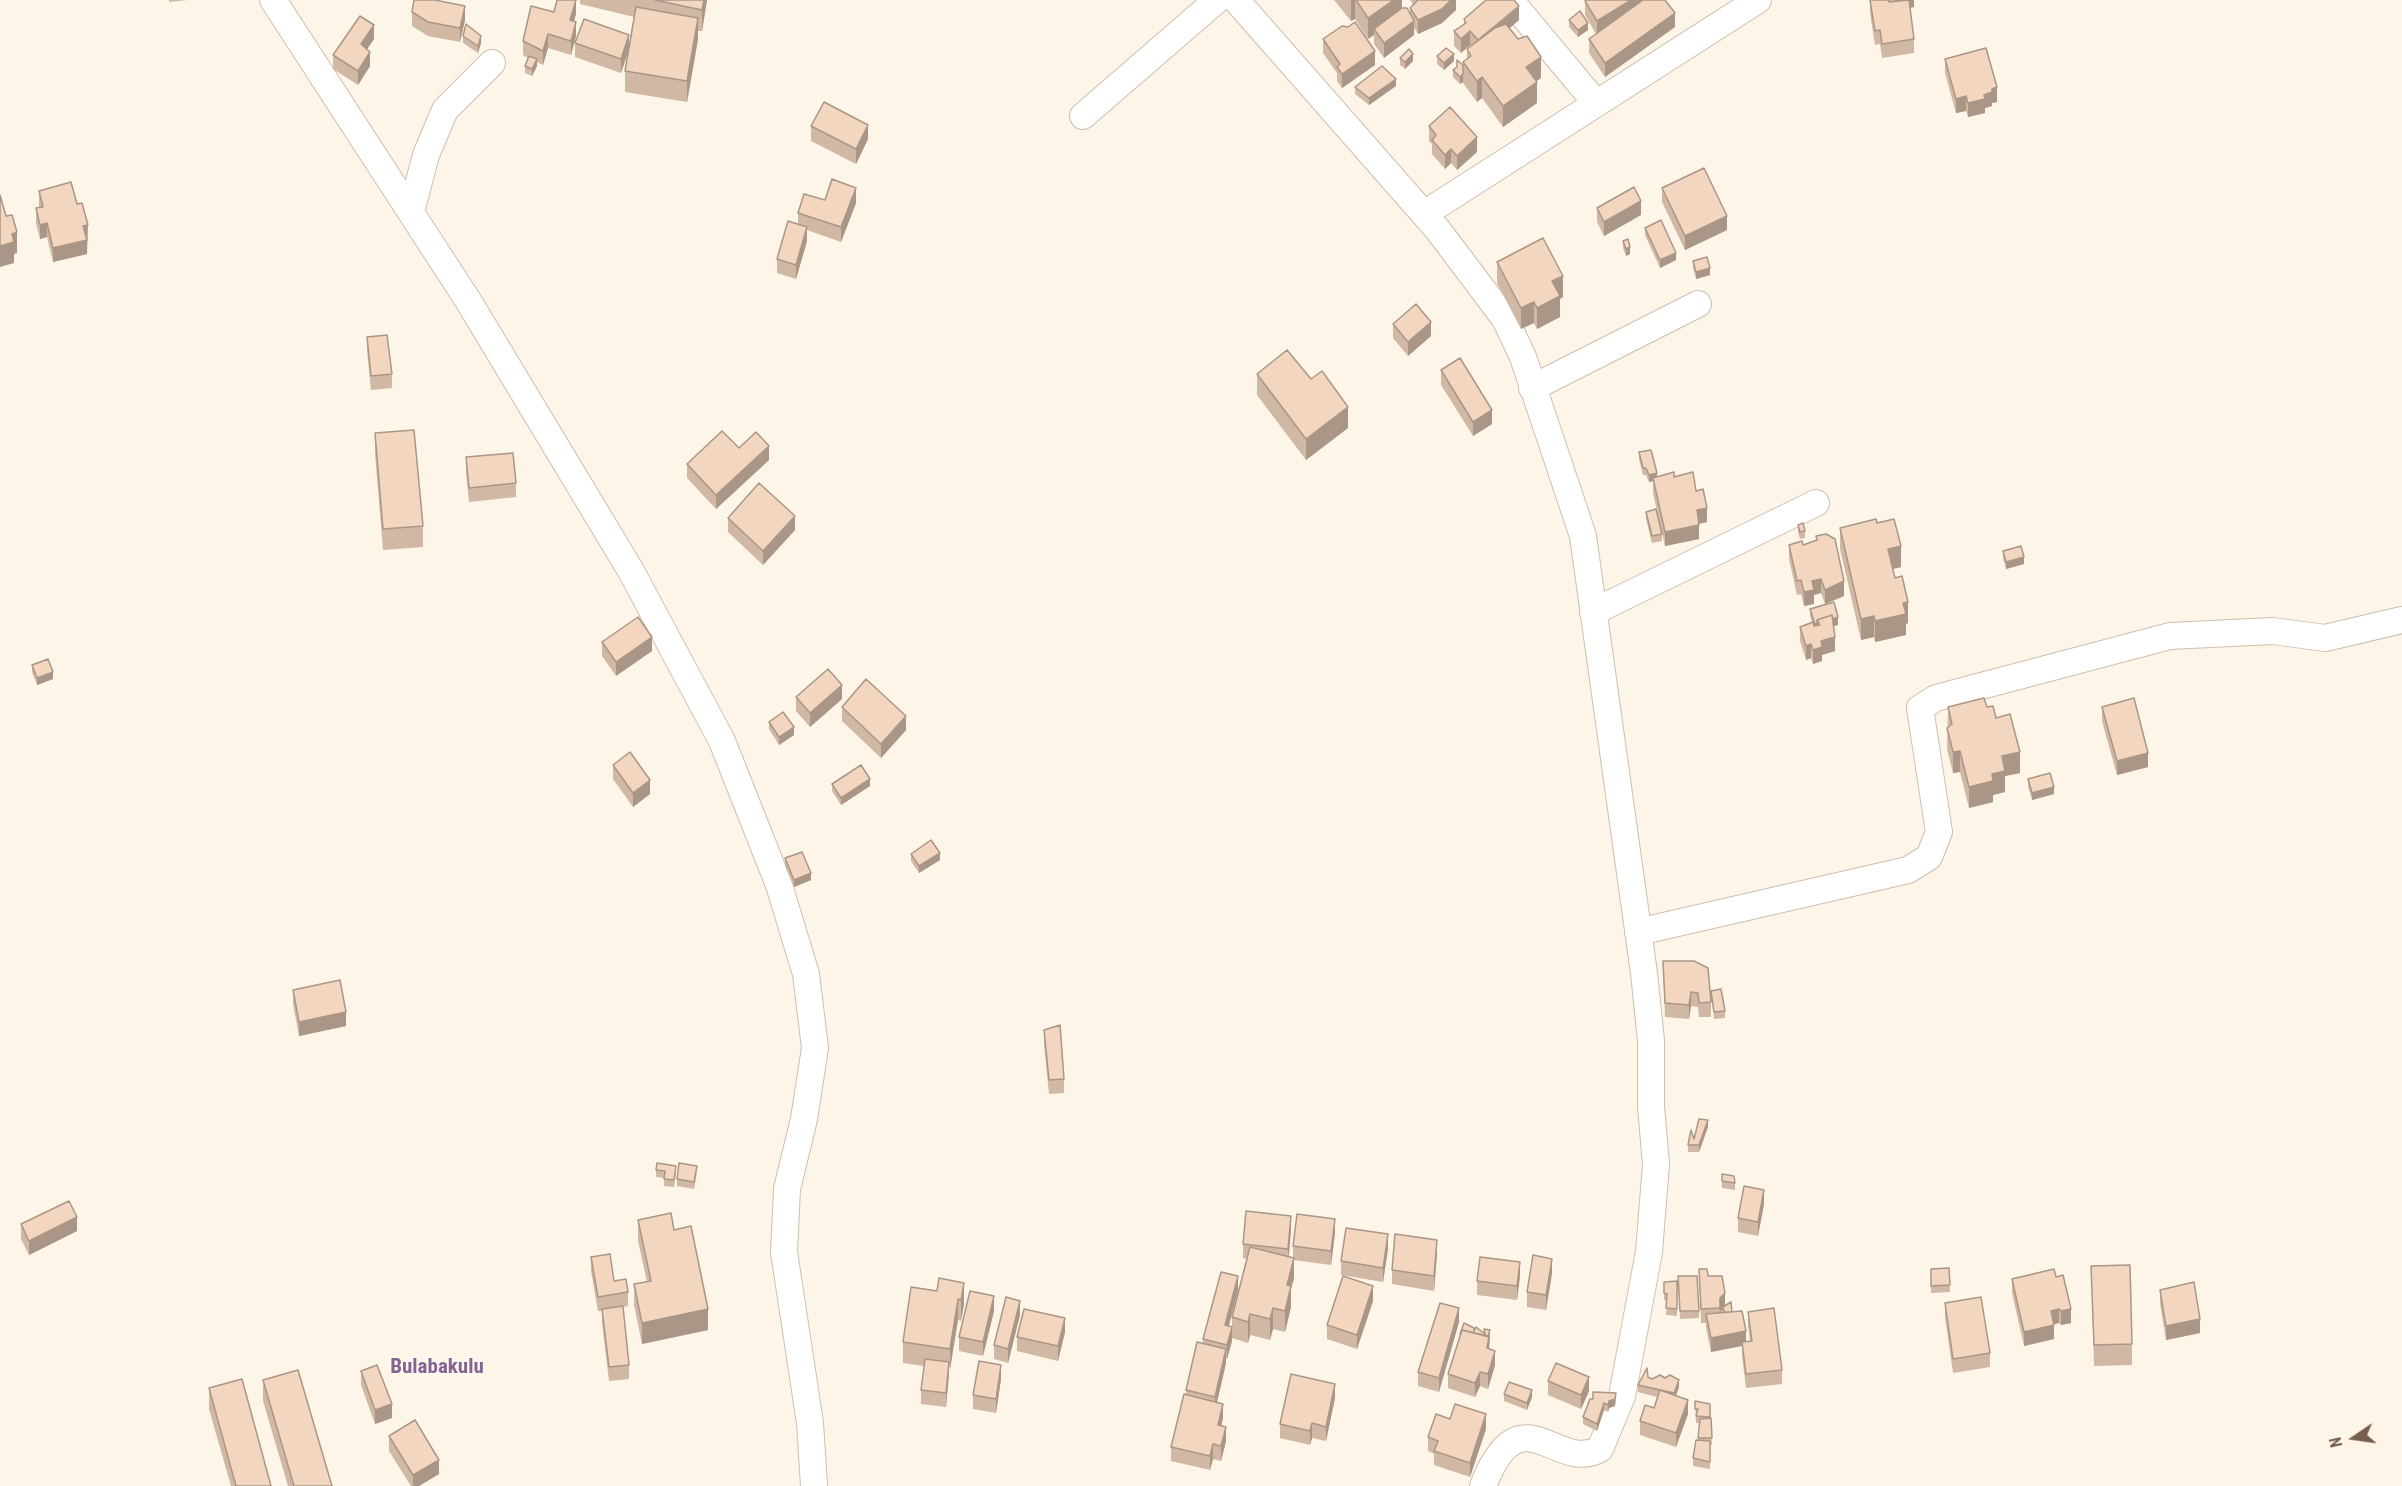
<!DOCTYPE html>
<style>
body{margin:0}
#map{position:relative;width:2402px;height:1486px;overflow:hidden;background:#fdf6e8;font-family:"Roboto Condensed",sans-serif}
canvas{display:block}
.north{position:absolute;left:2324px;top:1408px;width:60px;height:60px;-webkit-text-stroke:4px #fffaef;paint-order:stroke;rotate:257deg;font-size:16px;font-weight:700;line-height:24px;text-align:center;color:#785d4b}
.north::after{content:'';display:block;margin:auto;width:21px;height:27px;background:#785d4b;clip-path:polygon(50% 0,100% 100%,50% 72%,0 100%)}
</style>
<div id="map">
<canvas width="2402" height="1486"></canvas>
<div class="north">N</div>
</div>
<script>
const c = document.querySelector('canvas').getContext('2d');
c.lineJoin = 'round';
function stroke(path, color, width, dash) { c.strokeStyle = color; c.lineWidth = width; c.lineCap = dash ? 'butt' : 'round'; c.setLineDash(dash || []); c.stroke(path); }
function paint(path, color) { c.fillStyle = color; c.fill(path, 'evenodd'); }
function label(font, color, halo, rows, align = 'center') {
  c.font = font + ' "Roboto Condensed",sans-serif'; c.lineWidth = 4.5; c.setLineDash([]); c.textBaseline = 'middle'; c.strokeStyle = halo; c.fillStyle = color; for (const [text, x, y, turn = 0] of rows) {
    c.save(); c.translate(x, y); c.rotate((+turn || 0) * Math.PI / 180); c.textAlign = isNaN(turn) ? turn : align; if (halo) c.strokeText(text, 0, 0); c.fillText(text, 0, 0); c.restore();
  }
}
const minor = new Path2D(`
 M 273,0 L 469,302 L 631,571 L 722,741 L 779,885 L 806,974 L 815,1048 L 804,1119 L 787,1189 L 784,1252 L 810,1423 L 814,1486
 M 1236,0 L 1438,230 L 1505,319 L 1523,357 L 1583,536 L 1644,973 L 1651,1040 L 1651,1107 L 1656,1164 L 1649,1252 L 1622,1396 L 1600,1449 C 1556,1474 1521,1389 1483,1486
 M 1510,0 L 1596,103
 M 1083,116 L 1217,0
 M 411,212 L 426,155 L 445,110 L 492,63
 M 1424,214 L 1758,0
 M 1532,388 L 1698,304
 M 1593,612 L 1816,503
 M 1638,932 L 1908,870 L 1929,857 L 1939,832 L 1920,708 L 1936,698 L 2170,636 L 2273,631 L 2325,638 L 2402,620`);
stroke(minor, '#cfbead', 28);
stroke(minor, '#fff', 26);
paint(new Path2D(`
 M 169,0 L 188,0 L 169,2 Z
 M 580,0 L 707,0 L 702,31 L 698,31 L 698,39 L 687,102 L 625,92 L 625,71 L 628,52 L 621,73 L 575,57 L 575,43 L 629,46 L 634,17 L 580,4 Z
 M 1334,0 L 1402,0 L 1402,8 L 1410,13 L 1410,8 L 1413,4 L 1410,0 L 1456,0 L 1456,10 L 1442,23 L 1418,34 L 1414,28 L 1414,35 L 1384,58 L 1374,44 L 1374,35 L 1368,39 L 1355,19 L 1351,21 Z
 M 1870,0 L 1914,0 L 1914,7 L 1910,8 L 1914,39 L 1914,53 L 1882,58 L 1880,44 L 1875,45 L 1870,13 Z
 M 1585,1 L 1675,27 L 1605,77 L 1589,53 L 1589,39 L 1596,34 L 1585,15 Z
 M 412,12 L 465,20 L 460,42 L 428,36 L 412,26 Z
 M 554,12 L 576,14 L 574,21 L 576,36 L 571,55 L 548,48 L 543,65 L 537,62 L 537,66 L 532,76 L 525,73 L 525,66 L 528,58 L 523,55 L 523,41 Z
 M 1464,19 L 1519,20 L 1509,29 L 1541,78 L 1536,81 L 1537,103 L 1503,127 L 1482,98 L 1477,102 L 1463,83 L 1463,82 L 1460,84 L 1453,77 L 1453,70 L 1463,65 L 1463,62 L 1467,59 L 1467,49 L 1471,46 L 1470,45 L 1461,53 L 1454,46 L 1454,31 L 1464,24 Z
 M 1569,20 L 1588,30 L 1578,37 L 1569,27 Z
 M 463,36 L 481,43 L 478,53 L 463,43 Z
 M 374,39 L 367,49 L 370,66 L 358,85 L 333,69 L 333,55 Z
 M 1323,39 L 1375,65 L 1342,88 L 1337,81 L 1337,73 L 1323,53 Z
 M 1437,56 L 1454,61 L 1444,70 L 1437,64 Z
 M 1400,58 L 1413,61 L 1405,69 L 1400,65 Z
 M 1945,59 L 1997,102 L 1992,103 L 1992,106 L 1985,108 L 1985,113 L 1968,117 L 1966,111 L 1956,113 L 1945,73 Z
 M 1396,86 L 1369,105 L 1355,94 L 1355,87 Z
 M 811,126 L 868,139 L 856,164 L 811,141 Z
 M 1429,126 L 1477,152 L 1457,170 L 1451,163 L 1445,169 L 1432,154 L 1432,144 L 1429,141 Z
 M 1662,188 L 1727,230 L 1685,250 L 1662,202 Z
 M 39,191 L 88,240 L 87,240 L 87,254 L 53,262 L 47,237 L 40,239 L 36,223 L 36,208 L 39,208 Z
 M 825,200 L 856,203 L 841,242 L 807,230 L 807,241 L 796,279 L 777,273 L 777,259 L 798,224 L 798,213 Z
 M 1597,208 L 1641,215 L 1604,236 L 1597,222 Z
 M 1645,228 L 1676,260 L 1660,268 L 1645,235 Z
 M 1623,241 L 1630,254 L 1626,256 L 1623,248 Z
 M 1693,261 L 1710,275 L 1696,279 L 1693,268 Z
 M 1497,262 L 1563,297 L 1560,299 L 1560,317 L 1537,329 L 1534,323 L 1521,329 L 1497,283 Z
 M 1393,324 L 1431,336 L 1408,356 L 1393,338 Z
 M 367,337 L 392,374 L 392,388 L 371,390 L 367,351 Z
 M 1441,370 L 1492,424 L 1473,436 L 1441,385 Z
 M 1257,374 L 1348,428 L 1306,460 L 1257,395 Z
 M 375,433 L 423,526 L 423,547 L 383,550 L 375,454 Z
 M 1639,452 L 1657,477 L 1674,477 L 1696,491 L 1707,522 L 1699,524 L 1699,539 L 1665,546 L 1653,493 L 1653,481 L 1649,482 L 1646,475 L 1643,475 L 1639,459 Z
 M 466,457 L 516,483 L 516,497 L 469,502 L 466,472 Z
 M 769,460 L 716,509 L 687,478 L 687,464 Z
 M 1646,512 L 1662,534 L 1662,541 L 1652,543 L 1646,519 Z
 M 728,518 L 795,530 L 763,565 L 728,532 Z
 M 1877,523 L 1901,567 L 1893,569 L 1908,623 L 1906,624 L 1906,635 L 1875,642 L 1874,637 L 1861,640 L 1840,549 L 1840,528 Z
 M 1798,525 L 1805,531 L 1805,538 L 1800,539 L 1798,532 Z
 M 1816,536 L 1844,596 L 1825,604 L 1821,593 L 1814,595 L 1814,604 L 1804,606 L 1801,594 L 1797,595 L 1789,559 L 1789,545 L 1803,545 L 1816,540 Z
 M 2003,551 L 2024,564 L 2006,569 L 2003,558 Z
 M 1810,609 L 1838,625 L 1834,626 L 1835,651 L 1822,655 L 1822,661 L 1813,664 L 1811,658 L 1806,660 L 1800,641 L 1800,627 L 1812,622 L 1810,616 Z
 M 602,642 L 652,651 L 616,676 L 602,656 Z
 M 32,665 L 53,679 L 37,685 L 32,672 Z
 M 796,697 L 842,699 L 810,727 L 796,711 Z
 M 842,707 L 906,730 L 881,758 L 842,721 Z
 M 1948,707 L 1987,707 L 1996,718 L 2020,773 L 2005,776 L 2005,792 L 1993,795 L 1993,802 L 1969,808 L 1960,772 L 1953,773 L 1947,749 Z
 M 2102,707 L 2148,767 L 2117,775 L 2102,721 Z
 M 769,722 L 794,735 L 779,745 L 769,729 Z
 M 613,765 L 650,794 L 633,807 L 613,779 Z
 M 2028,779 L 2054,794 L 2032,800 L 2028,786 Z
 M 832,784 L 870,786 L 841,805 L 832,791 Z
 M 911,854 L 940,860 L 919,873 L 911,861 Z
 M 785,858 L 811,880 L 794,887 L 785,866 Z
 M 1663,961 L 1711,1002 L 1711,1017 L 1699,1017 L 1698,1007 L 1691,1006 L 1689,1019 L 1665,1017 Z
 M 293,990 L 346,1026 L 299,1036 L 293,1004 Z
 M 1711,991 L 1725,1011 L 1725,1018 L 1714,1019 Z
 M 1044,1030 L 1064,1079 L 1064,1093 L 1049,1094 L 1044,1044 Z
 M 1708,1127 L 1699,1152 L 1688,1152 L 1688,1145 Z
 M 656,1170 L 676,1173 L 674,1187 L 664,1186 L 664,1178 L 656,1177 Z
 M 697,1173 L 694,1189 L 677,1186 L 677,1179 Z
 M 1722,1174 L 1735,1183 L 1735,1190 L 1722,1188 Z
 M 1764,1204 L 1758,1236 L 1738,1232 L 1738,1218 Z
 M 638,1220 L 674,1230 L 708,1330 L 642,1344 L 634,1305 L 634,1284 L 647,1282 L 638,1241 Z
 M 21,1224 L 77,1231 L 29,1255 L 21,1239 Z
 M 1291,1230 L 1289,1257 L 1293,1258 L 1293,1246 L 1335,1233 L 1331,1265 L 1294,1260 L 1294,1279 L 1291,1288 L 1291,1307 L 1285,1332 L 1273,1329 L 1270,1340 L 1250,1335 L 1248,1343 L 1232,1338 L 1232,1317 L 1247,1259 L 1243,1258 L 1243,1244 Z
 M 1388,1249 L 1383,1282 L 1341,1275 L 1341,1261 Z
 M 1437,1254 L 1434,1291 L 1392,1284 L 1392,1270 Z
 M 591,1257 L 614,1281 L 628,1292 L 628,1306 L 623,1307 L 629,1365 L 629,1379 L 609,1381 L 602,1323 L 602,1311 L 598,1311 L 591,1271 Z
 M 2091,1266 L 2132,1344 L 2132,1365 L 2094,1366 Z
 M 1949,1268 L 1950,1292 L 1931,1293 L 1931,1269 Z
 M 1699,1269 L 1708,1276 L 1725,1305 L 1732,1312 L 1746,1342 L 1750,1341 L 1748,1326 L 1748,1312 L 1782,1370 L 1782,1384 L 1746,1388 L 1742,1356 L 1742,1346 L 1711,1352 L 1706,1328 L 1706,1323 L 1701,1323 Z
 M 1552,1273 L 1546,1310 L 1527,1307 L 1527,1292 Z
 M 1520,1276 L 1517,1300 L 1477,1295 L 1477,1281 Z
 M 2056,1277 L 2071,1323 L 2061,1325 L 2059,1323 L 2054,1324 L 2054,1339 L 2024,1346 L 2012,1293 L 2012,1279 Z
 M 939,1278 L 964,1304 L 961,1321 L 958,1320 L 949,1370 L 946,1407 L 921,1404 L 921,1390 L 924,1366 L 903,1363 L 903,1342 L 937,1291 Z
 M 1677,1281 L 1677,1316 L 1666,1315 L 1667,1301 L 1664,1300 L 1664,1282 Z
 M 1678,1284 L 1699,1311 L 1699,1318 L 1680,1319 Z
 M 1238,1290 L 1229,1326 L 1232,1341 L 1227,1359 L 1226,1359 L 1226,1363 L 1217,1402 L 1223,1418 L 1221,1426 L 1226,1441 L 1221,1461 L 1213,1459 L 1210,1470 L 1171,1461 L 1171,1447 L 1186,1395 L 1186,1390 L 1203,1343 L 1203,1339 Z
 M 2160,1290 L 2200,1333 L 2166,1340 L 2160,1304 Z
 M 1373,1301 L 1357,1349 L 1327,1339 L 1327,1325 Z
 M 1945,1303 L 1990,1353 L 1990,1367 L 1953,1373 L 1945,1317 Z
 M 994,1311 L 983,1356 L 959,1351 L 959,1337 Z
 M 1020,1315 L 1008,1363 L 994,1359 L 994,1345 Z
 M 1459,1322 L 1439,1392 L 1418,1386 L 1418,1372 Z
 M 1484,1329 L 1490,1337 L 1489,1349 L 1495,1365 L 1488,1389 L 1480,1386 L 1475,1397 L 1448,1388 L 1448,1374 L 1474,1331 L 1484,1333 Z
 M 1065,1332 L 1058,1361 L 1017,1351 L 1017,1337 Z
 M 361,1371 L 392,1418 L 375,1424 L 361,1385 Z
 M 1648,1377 L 1679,1387 L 1676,1395 L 1688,1414 L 1676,1447 L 1640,1435 L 1640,1421 L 1654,1408 L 1657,1397 L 1638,1392 L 1638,1385 Z
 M 1001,1379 L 996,1413 L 973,1409 L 973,1395 Z
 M 263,1380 L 332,1486 L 288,1486 L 263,1401 Z
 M 1548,1381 L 1589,1391 L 1581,1409 L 1548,1395 Z
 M 209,1388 L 271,1486 L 231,1486 L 209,1409 Z
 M 1504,1394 L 1532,1397 L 1527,1410 L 1504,1401 Z
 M 1335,1398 L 1326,1441 L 1312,1438 L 1310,1445 L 1280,1438 L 1280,1424 Z
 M 1593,1399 L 1616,1400 L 1615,1406 L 1609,1408 L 1608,1412 L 1604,1410 L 1597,1431 L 1583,1424 L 1583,1417 Z
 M 1695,1401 L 1710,1404 L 1712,1445 L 1710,1445 L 1710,1469 L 1693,1466 L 1693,1458 L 1698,1440 L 1700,1423 L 1696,1423 Z
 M 1450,1419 L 1486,1429 L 1470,1477 L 1434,1465 L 1434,1454 L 1428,1451 L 1428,1437 Z
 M 389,1436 L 439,1474 L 419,1486 L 411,1486 L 389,1451 Z`), '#d1b8a4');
paint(new Path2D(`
 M 576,0 L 576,14 L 570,34 L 570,20 Z
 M 704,0 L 707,0 L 702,31 L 702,10 Z
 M 1351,0 L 1355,0 L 1355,19 L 1351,21 Z
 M 1393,0 L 1402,0 L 1402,16 L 1374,29 L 1374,35 L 1368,39 L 1368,18 Z
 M 1451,0 L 1456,0 L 1456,10 L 1442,23 L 1418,34 L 1418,20 Z
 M 1631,0 L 1643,0 L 1597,35 L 1597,21 Z
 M 1895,0 L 1914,0 L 1914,7 L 1895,11 Z
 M 465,6 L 465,20 L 460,42 L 460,28 Z
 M 1519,6 L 1519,20 L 1479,55 L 1479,41 Z
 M 1675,13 L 1675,27 L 1605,77 L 1605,63 Z
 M 698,18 L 698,39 L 687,102 L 687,81 Z
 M 1414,21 L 1414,35 L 1384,58 L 1384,43 Z
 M 576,22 L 576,36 L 571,55 L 571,41 Z
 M 1588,23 L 1588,30 L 1578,37 L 1578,30 Z
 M 374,25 L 374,39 L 361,58 L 361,44 Z
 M 1470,31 L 1470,45 L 1461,53 L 1461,39 Z
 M 548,34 L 548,48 L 543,65 L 543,51 Z
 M 629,35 L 629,49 L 621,73 L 621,59 Z
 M 481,36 L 481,43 L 478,53 L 478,46 Z
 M 1375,51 L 1375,65 L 1342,88 L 1342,74 Z
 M 370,52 L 370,66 L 358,85 L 358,71 Z
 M 1413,54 L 1413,61 L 1405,69 L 1405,62 Z
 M 1454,54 L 1454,61 L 1444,70 L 1444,63 Z
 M 1541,57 L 1541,78 L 1526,88 L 1526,67 Z
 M 537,59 L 537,66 L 532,76 L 532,69 Z
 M 1463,74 L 1463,82 L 1460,84 L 1460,77 Z
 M 1482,77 L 1482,98 L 1477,102 L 1477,81 Z
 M 1396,79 L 1396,86 L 1369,105 L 1369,98 Z
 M 1537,82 L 1537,103 L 1503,127 L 1503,106 Z
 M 1997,87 L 1997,102 L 1992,103 L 1992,106 L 1985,108 L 1985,113 L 1968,117 L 1968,103 L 1992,89 Z
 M 1966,96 L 1966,111 L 1956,113 L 1956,99 Z
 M 868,125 L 868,139 L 856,164 L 856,149 Z
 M 1477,137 L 1477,152 L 1457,170 L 1457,156 Z
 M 1451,149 L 1451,163 L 1445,169 L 1445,155 Z
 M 856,188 L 856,203 L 841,242 L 841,227 Z
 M 1641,201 L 1641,215 L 1604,236 L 1604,222 Z
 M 1727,216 L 1727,230 L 1685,250 L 1685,236 Z
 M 47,223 L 47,237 L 40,239 L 40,225 Z
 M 88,225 L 87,254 L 53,262 L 53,248 L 83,226 Z
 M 807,227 L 807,241 L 796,279 L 796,265 Z
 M 17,232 L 17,253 L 14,254 L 14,263 L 0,267 L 0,246 L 12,234 Z
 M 1630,247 L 1630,254 L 1626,256 L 1626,249 Z
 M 1676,253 L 1676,260 L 1660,268 L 1660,260 Z
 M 1710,268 L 1710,275 L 1696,279 L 1696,272 Z
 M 1563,276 L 1563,297 L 1560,299 L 1560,317 L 1537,329 L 1537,308 L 1552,281 Z
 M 1534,302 L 1534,323 L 1521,329 L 1521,308 Z
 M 1431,322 L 1431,336 L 1408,356 L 1408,342 Z
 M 1348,407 L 1348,428 L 1306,460 L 1306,439 Z
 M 1492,410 L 1492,424 L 1473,436 L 1473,422 Z
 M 769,446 L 769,460 L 716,509 L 716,495 Z
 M 1657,473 L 1657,480 L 1649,482 L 1649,475 Z
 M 1707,508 L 1707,522 L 1697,524 L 1697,510 Z
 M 795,516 L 795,530 L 763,565 L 763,551 Z
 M 1699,525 L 1699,539 L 1665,546 L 1665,532 Z
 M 1901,546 L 1901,567 L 1888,570 L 1888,549 Z
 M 2024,557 L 2024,564 L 2006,569 L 2006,562 Z
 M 1821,579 L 1821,593 L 1814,595 L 1814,604 L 1804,606 L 1804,592 L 1812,581 Z
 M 1844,581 L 1844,596 L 1825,604 L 1825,590 Z
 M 1908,602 L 1908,623 L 1906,624 L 1906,635 L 1875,642 L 1875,621 L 1903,603 Z
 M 1874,616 L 1874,637 L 1861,640 L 1861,619 Z
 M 1838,617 L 1838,625 L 1820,630 L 1819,623 Z
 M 652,637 L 652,651 L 616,676 L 616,662 Z
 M 1835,637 L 1835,651 L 1822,655 L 1822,661 L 1813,664 L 1813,650 L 1821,641 Z
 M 1811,644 L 1811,658 L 1806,660 L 1806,646 Z
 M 53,672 L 53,679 L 37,685 L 37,678 Z
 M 842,685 L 842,699 L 810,727 L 810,713 Z
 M 906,716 L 906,730 L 881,758 L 881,744 Z
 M 794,727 L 794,735 L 779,745 L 779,737 Z
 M 1960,751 L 1960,772 L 1953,773 L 1953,752 Z
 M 2020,752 L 2020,773 L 2005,776 L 2005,792 L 1993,795 L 1993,802 L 1969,808 L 1969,787 L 1992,774 L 2002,756 Z
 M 2148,753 L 2148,767 L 2117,775 L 2117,761 Z
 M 870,779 L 870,786 L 841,805 L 841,798 Z
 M 650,780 L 650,794 L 633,807 L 633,793 Z
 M 2054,787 L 2054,794 L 2032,800 L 2032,793 Z
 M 940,853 L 940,860 L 919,873 L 919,866 Z
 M 811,873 L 811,880 L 794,887 L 794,880 Z
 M 1691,992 L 1691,1006 L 1689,1019 L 1689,1005 Z
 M 346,1012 L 346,1026 L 299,1036 L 299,1022 Z
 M 1708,1120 L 1708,1127 L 1699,1152 L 1699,1145 Z
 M 1764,1190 L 1764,1204 L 1758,1236 L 1758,1222 Z
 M 1291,1216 L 1291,1230 L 1288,1263 L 1288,1249 Z
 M 77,1217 L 77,1231 L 29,1255 L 29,1241 Z
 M 1335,1219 L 1335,1233 L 1331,1265 L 1331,1251 Z
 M 1388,1234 L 1388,1249 L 1383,1282 L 1383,1268 Z
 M 1437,1240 L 1437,1254 L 1434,1291 L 1434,1276 Z
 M 1294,1258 L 1294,1279 L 1291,1288 L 1291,1307 L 1285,1332 L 1285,1311 L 1287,1285 Z
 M 1552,1259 L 1552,1273 L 1546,1310 L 1546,1295 Z
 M 1520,1262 L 1520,1276 L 1517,1300 L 1517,1286 Z
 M 1238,1276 L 1238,1290 L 1225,1340 L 1225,1325 Z
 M 964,1283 L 964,1304 L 961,1321 L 961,1300 Z
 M 1373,1286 L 1373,1301 L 1357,1349 L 1357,1335 Z
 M 1725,1293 L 1725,1307 L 1720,1312 L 1720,1298 Z
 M 994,1296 L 994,1311 L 983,1356 L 983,1342 Z
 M 958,1299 L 958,1320 L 950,1370 L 950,1349 Z
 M 1020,1301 L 1020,1315 L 1008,1363 L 1008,1349 Z
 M 1273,1308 L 1273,1329 L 1270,1340 L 1270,1319 Z
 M 1459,1308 L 1459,1322 L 1439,1392 L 1439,1378 Z
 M 708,1309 L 708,1330 L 642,1344 L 642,1323 Z
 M 2059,1309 L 2059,1323 L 2051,1325 L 2051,1311 Z
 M 2071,1309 L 2071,1323 L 2061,1325 L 2061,1311 Z
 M 1250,1314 L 1250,1335 L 1248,1343 L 1248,1322 Z
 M 1065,1318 L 1065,1332 L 1058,1361 L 1058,1346 Z
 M 2200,1319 L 2200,1333 L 2166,1340 L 2166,1326 Z
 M 2054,1325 L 2054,1339 L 2024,1346 L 2024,1332 Z
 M 1232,1327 L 1232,1341 L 1227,1359 L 1227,1345 Z
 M 1490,1330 L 1489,1351 L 1487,1362 L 1486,1342 Z
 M 1746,1331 L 1746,1345 L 1711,1352 L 1711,1338 Z
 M 1226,1349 L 1226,1363 L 1215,1411 L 1215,1397 Z
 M 1495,1351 L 1495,1365 L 1488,1389 L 1488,1374 Z
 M 949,1362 L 949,1376 L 946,1407 L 946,1393 Z
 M 1001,1365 L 1001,1379 L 996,1413 L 996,1399 Z
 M 1480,1372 L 1480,1386 L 1475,1397 L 1475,1383 Z
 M 1589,1377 L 1589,1391 L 1581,1409 L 1581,1395 Z
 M 1679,1380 L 1679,1387 L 1674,1401 L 1674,1393 Z
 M 1335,1384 L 1335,1398 L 1326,1441 L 1326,1427 Z
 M 1532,1390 L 1532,1397 L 1527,1410 L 1527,1403 Z
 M 1616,1393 L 1615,1406 L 1609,1408 L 1608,1412 L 1608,1405 L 1609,1401 Z
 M 1688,1400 L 1688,1414 L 1676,1447 L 1676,1433 Z
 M 1604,1403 L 1604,1410 L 1597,1431 L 1597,1424 Z
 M 392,1404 L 392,1418 L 375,1424 L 375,1410 Z
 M 1223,1404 L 1223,1418 L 1218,1439 L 1218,1425 Z
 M 1486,1414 L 1486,1429 L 1470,1477 L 1470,1463 Z
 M 1312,1423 L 1312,1438 L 1310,1445 L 1310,1431 Z
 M 1226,1427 L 1226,1441 L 1221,1461 L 1221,1446 Z
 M 1213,1444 L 1213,1459 L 1210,1470 L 1210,1456 Z
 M 439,1460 L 439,1474 L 419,1486 L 413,1486 L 413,1475 Z`), '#aa9686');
const building = new Path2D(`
 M 414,0 L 435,0 L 465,6 L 460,28 L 428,22 L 412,12 Z
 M 557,0 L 576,0 L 570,20 L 576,22 L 571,41 L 548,34 L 543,51 L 523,41 L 531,6 L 554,12 Z
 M 655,0 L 704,0 L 702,10 Z
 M 1356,0 L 1394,0 L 1368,18 Z
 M 1418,0 L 1451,0 L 1442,9 L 1418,20 L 1410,8 Z
 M 1486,0 L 1514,0 L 1519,6 L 1478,40 L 1470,31 L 1461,39 L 1454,31 L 1466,23 L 1464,19 Z
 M 1586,0 L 1631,0 L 1597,21 L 1585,1 Z
 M 1643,0 L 1665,0 L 1675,13 L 1605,63 L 1589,39 Z
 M 1870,0 L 1889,0 L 1889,2 L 1909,0 L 1914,39 L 1882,44 L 1880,30 L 1875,31 Z
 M 636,7 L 698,18 L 687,81 L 625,71 Z
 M 1402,8 L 1407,8 L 1414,21 L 1384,43 L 1374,29 Z
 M 1580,11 L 1588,23 L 1578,30 L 1569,20 Z
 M 360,16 L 374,25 L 361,44 L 370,52 L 358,71 L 333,55 Z
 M 584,19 L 629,35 L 621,59 L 575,43 Z
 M 1355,22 L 1375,51 L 1342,74 L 1337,67 L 1340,64 L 1323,39 L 1342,26 L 1348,27 Z
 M 466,24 L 481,36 L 478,46 L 463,36 Z
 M 1506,24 L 1518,39 L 1527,36 L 1541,57 L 1526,67 L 1537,82 L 1503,106 L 1482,77 L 1477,81 L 1463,62 L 1471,56 L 1467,49 L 1495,28 Z
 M 1446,48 L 1454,54 L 1444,63 L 1437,56 Z
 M 1986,48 L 1997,87 L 1992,89 L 1992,92 L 1984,95 L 1985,99 L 1968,103 L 1966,96 L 1956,99 L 1945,59 Z
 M 1409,49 L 1413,54 L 1405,62 L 1400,58 Z
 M 529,56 L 537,59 L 532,69 L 525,66 Z
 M 1457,60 L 1463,65 L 1463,74 L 1460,77 L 1453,70 L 1457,67 Z
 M 1382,66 L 1396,79 L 1369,98 L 1355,87 Z
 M 824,102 L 868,125 L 856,149 L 811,126 Z
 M 1450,107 L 1477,137 L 1457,156 L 1451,149 L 1445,155 L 1432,140 L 1436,135 L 1429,126 Z
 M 1704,168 L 1727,216 L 1685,236 L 1662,188 Z
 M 832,179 L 856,188 L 841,227 L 798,213 L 804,194 L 825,200 Z
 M 71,182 L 77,204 L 82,203 L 88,225 L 83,226 L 87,240 L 53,248 L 47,223 L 40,225 L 36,208 L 43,207 L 39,191 Z
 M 1634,187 L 1641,201 L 1604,222 L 1597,208 Z
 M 0,195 L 6,216 L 12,215 L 17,232 L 12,234 L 14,242 L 0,246 Z
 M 1661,220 L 1676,253 L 1660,260 L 1645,228 Z
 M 788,221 L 807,227 L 796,265 L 777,259 Z
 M 1543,238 L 1563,276 L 1552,281 L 1560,296 L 1537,308 L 1534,302 L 1521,308 L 1497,262 Z
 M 1628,239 L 1630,247 L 1626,249 L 1623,241 Z
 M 1707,257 L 1710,268 L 1696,272 L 1693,261 Z
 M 1416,304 L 1431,322 L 1408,342 L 1393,324 Z
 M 387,335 L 392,374 L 371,376 L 367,337 Z
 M 1287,350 L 1311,379 L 1322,371 L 1348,407 L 1306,439 L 1257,374 Z
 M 1460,358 L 1492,410 L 1473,422 L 1441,370 Z
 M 414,430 L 423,526 L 383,529 L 375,433 Z
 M 722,431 L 739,448 L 756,432 L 769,446 L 716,495 L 687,464 Z
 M 1651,450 L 1657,473 L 1649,475 L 1646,468 L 1643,468 L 1639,452 Z
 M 513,453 L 516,483 L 469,488 L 466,457 Z
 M 1674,472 L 1674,477 L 1693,472 L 1696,491 L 1703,489 L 1707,508 L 1697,510 L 1699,525 L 1665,532 L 1653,478 Z
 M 759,483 L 795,516 L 763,551 L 728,518 Z
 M 1656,509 L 1662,534 L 1652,536 L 1646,512 Z
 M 1876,519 L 1877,523 L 1894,519 L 1901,546 L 1888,549 L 1895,578 L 1902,576 L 1908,602 L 1903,603 L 1906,614 L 1875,621 L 1874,616 L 1861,619 L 1840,528 Z
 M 1803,523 L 1805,531 L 1800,532 L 1798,525 Z
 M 1826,534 L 1835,539 L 1844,581 L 1825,590 L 1821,579 L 1812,581 L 1814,590 L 1804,592 L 1801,580 L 1797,581 L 1789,545 L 1802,541 L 1803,545 L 1817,540 L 1816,536 Z
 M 2021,546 L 2024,557 L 2006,562 L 2003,551 Z
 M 1834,602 L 1838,617 L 1833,619 L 1832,615 L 1817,620 L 1817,624 L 1815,624 L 1810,609 Z
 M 1832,615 L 1835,637 L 1821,641 L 1822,647 L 1813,650 L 1811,644 L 1806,646 L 1800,627 L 1813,622 L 1814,626 L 1820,625 L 1817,620 Z
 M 638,617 L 652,637 L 616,662 L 602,642 Z
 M 48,659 L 53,672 L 37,678 L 32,665 Z
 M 828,669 L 842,685 L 810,713 L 796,697 Z
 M 866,679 L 906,716 L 881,744 L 842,707 Z
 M 1984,698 L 1987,707 L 1993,706 L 1996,718 L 2010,714 L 2020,752 L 2002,756 L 2005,771 L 1992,774 L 1993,781 L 1969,787 L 1960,751 L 1953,752 L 1947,728 L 1952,724 L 1948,707 Z
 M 2134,698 L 2148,753 L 2117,761 L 2102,707 Z
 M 783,712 L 794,727 L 779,737 L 769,722 Z
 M 630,752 L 650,780 L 633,793 L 613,765 Z
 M 861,765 L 870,779 L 841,798 L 832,784 Z
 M 2050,773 L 2054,787 L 2032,793 L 2028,779 Z
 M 931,840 L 940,853 L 919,866 L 911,854 Z
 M 802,852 L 811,873 L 794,880 L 785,858 Z
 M 1663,961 L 1694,961 L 1708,968 L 1711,1002 L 1699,1003 L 1698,993 L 1691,992 L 1689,1005 L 1665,1003 Z
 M 340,980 L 346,1012 L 299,1022 L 293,990 Z
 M 1721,989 L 1725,1011 L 1714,1012 L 1711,991 Z
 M 1060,1025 L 1064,1079 L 1049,1080 L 1044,1030 Z
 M 1699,1119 L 1708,1120 L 1699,1145 L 1688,1145 L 1691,1130 L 1694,1139 Z
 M 657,1163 L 676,1166 L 674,1180 L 664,1179 L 665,1171 L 656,1170 Z
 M 679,1163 L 697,1166 L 694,1182 L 677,1179 Z
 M 1722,1174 L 1734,1176 L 1735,1183 L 1722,1181 Z
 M 1744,1186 L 1764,1190 L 1758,1222 L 1738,1218 Z
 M 69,1201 L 77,1217 L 29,1241 L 21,1224 Z
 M 1246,1211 L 1291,1216 L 1288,1249 L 1243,1244 Z
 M 671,1213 L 674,1230 L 691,1226 L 708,1309 L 642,1323 L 634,1284 L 651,1281 L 638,1220 Z
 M 1297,1214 L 1335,1219 L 1331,1251 L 1293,1246 Z
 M 1346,1228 L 1388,1234 L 1383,1268 L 1341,1261 Z
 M 1395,1234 L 1437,1240 L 1434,1276 L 1392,1270 Z
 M 1250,1247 L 1294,1258 L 1287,1285 L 1291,1286 L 1285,1311 L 1273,1308 L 1270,1319 L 1250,1314 L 1248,1322 L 1232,1317 Z
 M 610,1254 L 614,1281 L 626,1279 L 628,1292 L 598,1297 L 591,1257 Z
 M 1533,1255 L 1552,1259 L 1546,1295 L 1527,1292 Z
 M 1480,1257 L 1520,1262 L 1517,1286 L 1477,1281 Z
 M 2130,1265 L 2132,1344 L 2094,1345 L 2091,1266 Z
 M 1949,1268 L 1950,1285 L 1931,1286 L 1931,1269 Z
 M 1699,1269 L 1707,1269 L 1708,1276 L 1722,1276 L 1725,1293 L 1720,1298 L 1720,1308 L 1701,1309 Z
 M 2054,1269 L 2056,1277 L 2063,1275 L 2071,1309 L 2061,1311 L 2059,1309 L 2051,1311 L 2054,1325 L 2024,1332 L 2012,1279 Z
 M 1221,1272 L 1238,1276 L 1225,1325 L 1232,1327 L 1227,1345 L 1203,1339 Z
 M 1343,1276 L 1373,1286 L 1357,1335 L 1327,1325 Z
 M 1678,1276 L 1697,1276 L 1699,1311 L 1680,1311 Z
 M 939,1278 L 964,1283 L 961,1300 L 958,1299 L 950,1349 L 903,1342 L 911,1287 L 937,1291 Z
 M 1677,1281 L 1677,1309 L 1666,1308 L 1667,1294 L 1664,1293 L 1664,1282 Z
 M 2194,1282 L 2200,1319 L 2166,1326 L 2160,1290 Z
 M 970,1291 L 994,1296 L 983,1342 L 959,1337 Z
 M 1006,1297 L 1020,1301 L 1008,1349 L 994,1345 Z
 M 1981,1297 L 1990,1353 L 1953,1359 L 1945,1303 Z
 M 1731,1302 L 1732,1312 L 1724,1312 L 1723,1307 Z
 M 1440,1303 L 1459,1308 L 1439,1378 L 1418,1372 Z
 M 623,1306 L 629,1365 L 609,1367 L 602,1309 Z
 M 1774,1308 L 1782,1370 L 1746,1374 L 1742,1342 L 1752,1341 L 1748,1312 Z
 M 1024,1309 L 1065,1318 L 1058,1346 L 1017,1337 Z
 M 1742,1311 L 1746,1331 L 1711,1338 L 1706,1314 Z
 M 1464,1323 L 1474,1328 L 1474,1331 L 1476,1327 L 1485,1334 L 1484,1329 L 1490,1330 L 1488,1336 L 1462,1330 L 1460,1334 Z
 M 1462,1330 L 1489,1337 L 1487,1348 L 1495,1351 L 1488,1374 L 1480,1372 L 1475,1383 L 1448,1374 Z
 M 1197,1342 L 1226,1349 L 1215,1397 L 1186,1390 Z
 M 925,1359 L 949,1362 L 946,1393 L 921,1390 Z
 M 979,1361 L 1001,1365 L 996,1399 L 973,1395 Z
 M 1556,1363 L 1589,1377 L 1581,1395 L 1548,1381 Z
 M 377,1365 L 392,1404 L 375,1410 L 361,1371 Z
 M 1647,1368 L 1648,1377 L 1652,1379 L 1660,1375 L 1665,1378 L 1670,1375 L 1679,1380 L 1674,1393 L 1638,1385 Z
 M 298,1370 L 332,1486 L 294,1486 L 263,1380 Z
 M 1291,1374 L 1335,1384 L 1326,1427 L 1312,1423 L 1310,1431 L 1280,1424 Z
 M 242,1379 L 271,1486 L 236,1486 L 209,1388 Z
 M 1509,1382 L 1532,1390 L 1527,1403 L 1504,1394 Z
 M 1660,1390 L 1688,1400 L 1676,1433 L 1640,1421 L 1645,1405 L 1654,1408 Z
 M 1593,1392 L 1616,1393 L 1615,1399 L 1609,1401 L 1608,1405 L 1604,1403 L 1597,1424 L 1583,1417 L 1590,1399 L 1593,1399 Z
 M 1184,1394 L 1223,1404 L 1218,1425 L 1226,1427 L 1221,1446 L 1213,1444 L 1210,1456 L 1171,1447 Z
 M 1695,1401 L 1710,1404 L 1710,1417 L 1696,1416 L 1698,1409 L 1695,1409 Z
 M 1455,1404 L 1486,1414 L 1470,1463 L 1434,1451 L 1438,1441 L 1428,1437 L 1436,1414 L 1450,1419 Z
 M 1711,1418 L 1712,1438 L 1698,1438 L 1700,1419 Z
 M 415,1420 L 439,1460 L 413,1475 L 389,1436 Z
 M 1696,1440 L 1710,1441 L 1710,1462 L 1693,1458 Z`);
paint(building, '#f3d6bf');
stroke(building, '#aa9686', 1.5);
label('bold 21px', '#866394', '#fffaef', [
 ["Bulabakulu",437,1368]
]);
</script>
